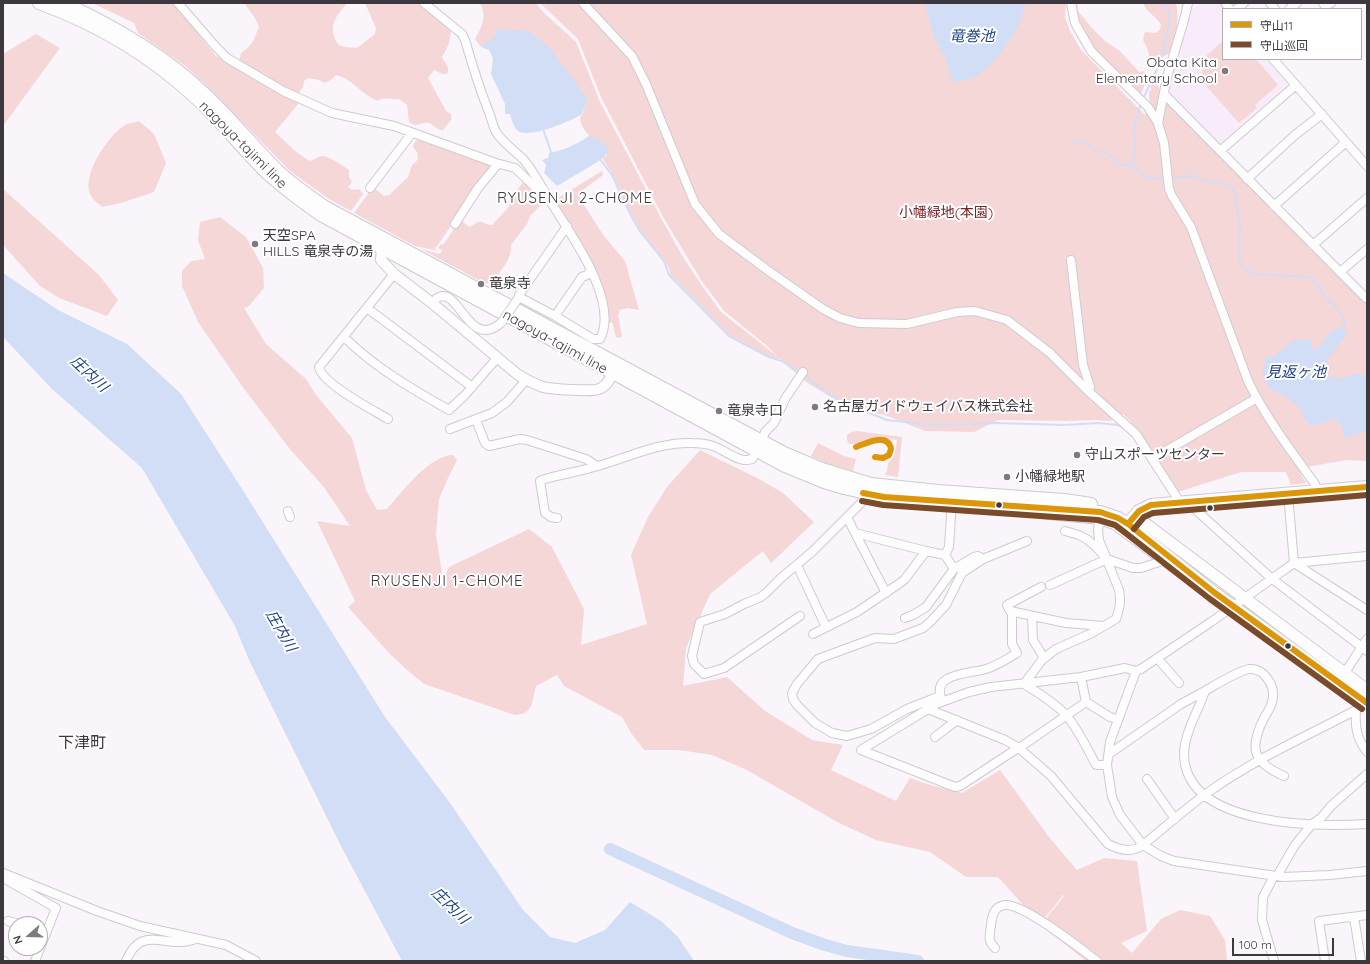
<!DOCTYPE html>
<meta charset="utf-8">
<style>
body{margin:0}
#map{position:relative;width:1370px;height:964px;overflow:hidden;background:#faf4fb;font-family:Quicksand,"Noto Sans JP",sans-serif}
canvas{display:block}
.frame{position:absolute;inset:0;border:4px solid #3d383e;pointer-events:none}
.legend{position:absolute;left:1222px;top:8px;width:140px;height:52px;box-sizing:border-box;background:#fff;border:1px solid #b1afb2;margin:0;padding:5px 7px;list-style:none;font-size:12px;color:#3d383e}
.legend li{display:flex;align-items:center;gap:8px;height:20px}
.legend b{width:20px;border:1px solid #b1afb2}
.north{position:absolute;left:8px;top:916px;width:40px;height:40px;box-sizing:border-box;background:#fff;border:1px solid #b1afb2;border-radius:50%;rotate:250deg;font-size:11px;font-weight:700;line-height:16px;text-align:center;color:#3d383e}
.north::after{content:'';display:block;margin:auto;width:14px;height:18px;background:#7f7a80;clip-path:polygon(50% 0,100% 100%,50% 72%,0 100%)}
.scale{position:absolute;left:1232px;top:938px;width:102px;height:18px;box-sizing:border-box;border:2px solid #3d383e;border-top:0;padding-left:5px;font-size:12px;line-height:14px;white-space:nowrap;color:#3d383e;-webkit-text-stroke:3px #fff;paint-order:stroke}
</style>
<div id="map">
<canvas width="1370" height="964"></canvas>
<div class="frame"></div>
<ul class="legend">
<li><b style="height:5px;background:#db9609"></b>守山11</li>
<li><b style="height:5px;background:#7a4b2a"></b>守山巡回</li>
</ul>
<div class="north">N</div>
<div class="scale">100 m</div>
</div>
<script>
const c = document.querySelector('canvas').getContext('2d');
c.lineJoin = 'round';
function paint(path, color) { c.fillStyle = color; c.fill(path, 'evenodd'); }
function stroke(path, color, width, dash) { c.strokeStyle = color; c.lineWidth = width; c.lineCap = dash ? 'butt' : 'round'; c.setLineDash(dash || []); c.stroke(path); }
function label(font, color, halo, rows, align = 'center') {
  c.font = font + ' Quicksand,"Noto Sans JP",sans-serif'; c.lineWidth = 4; c.setLineDash([]); c.textBaseline = 'middle'; c.strokeStyle = halo; c.fillStyle = color; for (const [text, x, y, turn = 0] of rows) {
    c.save(); c.translate(x, y); c.rotate((+turn || 0) * Math.PI / 180); c.textAlign = isNaN(turn) ? turn : align; if (halo) c.strokeText(text, 0, 0); c.fillText(text, 0, 0); c.restore();
  }
}
paint(new Path2D(`
 M 1201,3 L 1219,3 L 1224,9 L 1223,59 L 1267,59 L 1288,84 L 1288,87 L 1221,145 L 1217,146 L 1166,93 L 1190,11 Z`), '#f8ebfa');
paint(new Path2D(`
 M 92,3 L 174,3 L 175,5 L 215,55 L 252,78 L 297,101 L 299,103 L 275,132 L 295,151 L 309,161 C 314,160 317,157 322,156 C 328,155 343,166 349,170 L 349,177 L 352,182 L 348,187 L 352,190 L 359,189 L 363,194 L 351,211 L 329,199 L 290,171 L 206,85 L 185,66 L 138,33 L 134,23 Z
 M 244,3 L 347,3 C 339,13 330,22 334,36 C 335,40 338,45 341,46 C 345,48 353,47 357,48 L 375,34 L 376,28 L 365,3 L 420,3 L 451,28 C 451,40 448,47 442,57 C 445,64 451,67 447,74 L 442,74 L 434,70 L 428,78 L 446,111 L 451,114 L 451,120 L 443,130 L 440,130 C 436,128 432,124 429,123 C 420,121 418,129 409,122 L 407,105 L 399,99 C 391,100 383,96 378,101 C 363,96 353,79 336,75 L 332,79 L 325,83 L 319,80 L 308,78 L 304,81 L 303,87 L 298,94 L 286,89 L 239,62 L 241,53 C 253,45 254,39 259,27 L 255,18 Z
 M 480,3 L 536,3 L 543,12 L 576,42 L 600,102 L 662,220 L 683,257 L 700,283 L 721,312 L 778,357 L 766,345 L 724,311 L 701,280 L 663,217 L 601,97 L 578,39 L 540,3 L 1066,3 L 1065,17 L 1070,31 L 1081,50 L 1144,114 L 1157,112 C 1151,107 1148,100 1149,92 L 1152,89 L 1150,88 L 1152,83 L 1156,83 L 1159,88 L 1160,95 L 1167,98 L 1367,301 L 1367,461 L 1347,460 L 1307,467 L 1300,473 L 1306,483 L 1291,485 L 1286,472 L 1241,472 L 1178,492 L 1131,422 L 1123,414 L 1114,417 L 1111,421 L 1097,420 L 1068,421 L 998,420 L 974,432 L 925,431 L 885,415 L 847,407 L 803,380 L 781,359 L 767,356 L 729,335 L 670,274 L 669,269 L 664,260 L 639,229 L 628,208 L 613,175 L 602,158 L 607,155 L 603,143 L 589,136 L 582,126 L 580,119 L 588,100 L 490,42 L 484,42 L 481,47 L 475,39 C 482,27 487,16 480,3 Z
 M 1074,3 L 1077,3 L 1078,11 L 1092,28 L 1105,41 L 1120,51 L 1139,72 L 1144,71 L 1147,75 L 1146,82 L 1141,94 L 1093,47 L 1080,27 Z
 M 1143,3 L 1176,3 C 1179,13 1178,44 1170,52 C 1165,58 1161,54 1156,63 L 1150,58 L 1147,48 L 1143,40 L 1145,32 L 1156,33 L 1160,29 L 1161,25 C 1156,15 1147,14 1143,3 Z
 M 36,34 L 60,48 L 3,126 L 3,54 Z
 M 1223,41 L 1223,59 L 1256,59 L 1278,85 L 1255,105 L 1257,108 L 1239,123 L 1200,79 L 1206,56 Z
 M 139,121 L 154,134 L 166,163 L 154,192 L 121,203 L 102,207 C 99,204 93,200 91,196 C 80,177 107,138 122,127 C 126,123 134,123 139,121 Z
 M 423,139 L 491,164 L 492,166 L 435,249 L 439,251 L 415,246 L 354,213 L 373,187 L 384,196 L 389,195 L 408,177 L 412,165 L 416,162 L 418,158 L 417,152 L 413,147 L 415,141 Z
 M 602,171 L 603,175 L 580,192 L 580,199 L 604,236 L 625,261 L 639,310 L 627,308 L 620,310 L 618,315 L 622,337 L 616,338 L 613,324 L 611,322 L 607,323 L 606,305 L 553,201 Z
 M 523,182 L 525,182 L 545,201 L 530,216 L 527,224 L 511,245 C 512,255 505,266 499,273 L 501,278 L 515,286 L 517,290 L 512,290 L 490,282 L 486,284 L 421,249 L 440,254 L 442,250 L 438,248 L 441,244 L 443,245 L 460,220 L 470,227 C 484,217 478,223 492,225 L 507,209 L 517,190 Z
 M 3,189 L 99,275 L 118,300 L 107,316 L 59,298 L 40,286 L 3,245 Z
 M 220,217 L 246,237 L 263,268 L 264,288 L 249,306 L 244,308 L 266,344 L 306,379 L 316,395 L 352,438 L 366,490 L 377,510 L 387,509 C 401,493 431,454 453,455 L 457,460 L 448,478 L 439,499 L 436,535 L 443,579 L 449,567 L 529,529 L 552,547 L 584,609 L 581,645 L 647,624 L 631,555 L 648,517 L 667,487 L 700,450 L 761,480 L 783,493 L 814,522 L 771,563 L 763,551 L 710,594 L 686,648 L 683,686 L 727,677 L 765,711 L 812,740 L 843,745 L 831,770 L 896,801 L 910,778 L 927,784 L 962,793 L 1000,770 L 1049,837 L 1077,870 L 1104,858 L 1137,861 L 1147,931 L 1121,943 L 1132,953 L 1161,919 L 1180,910 L 1210,916 L 1225,940 L 1227,961 L 1086,961 L 1041,925 L 1064,896 L 1070,901 L 1063,895 L 1040,924 L 998,877 L 966,877 L 930,852 L 876,840 L 837,822 L 747,770 L 712,755 L 679,750 L 644,750 L 631,733 L 622,717 L 564,686 L 557,675 L 536,686 C 532,701 533,715 515,715 L 424,684 L 406,669 L 388,652 L 348,607 L 355,601 L 317,521 L 350,526 L 323,486 L 289,448 L 242,386 L 198,322 L 182,286 L 182,271 L 191,261 L 205,259 L 198,240 L 200,222 Z
 M 857,431 L 902,437 L 898,477 L 885,475 L 887,471 L 888,463 L 893,458 L 895,453 L 897,440 L 880,437 L 855,444 L 849,444 L 847,440 L 847,435 L 852,432 Z
 M 818,443 L 844,456 L 856,459 L 853,471 L 826,463 L 811,456 Z`), '#f6d7d8');
paint(new Path2D(`
 M 925,3 L 1026,3 L 1018,27 L 999,56 L 983,72 L 974,78 L 952,82 L 946,59 L 933,35 Z
 M 499,29 L 529,31 L 552,50 L 588,100 L 581,115 C 569,121 531,139 518,131 C 513,127 512,119 510,114 L 505,114 L 505,104 L 491,74 L 493,58 L 489,50 L 481,47 L 484,42 L 490,42 Z
 M 589,136 C 597,139 607,142 609,152 L 599,161 L 557,186 L 544,173 L 546,165 L 542,160 L 548,158 L 549,153 C 564,150 576,145 589,136 Z
 M 3,273 L 58,310 L 127,344 L 181,394 L 242,489 L 385,717 L 450,803 L 523,910 L 550,937 L 575,943 L 605,930 L 630,902 L 661,921 L 678,937 L 694,961 L 402,961 L 341,846 L 249,660 L 235,626 L 142,468 L 52,389 L 3,337 Z
 M 1340,326 L 1348,334 C 1338,344 1330,356 1322,369 L 1323,372 L 1334,378 L 1340,377 L 1342,379 L 1351,374 L 1367,375 L 1367,432 C 1362,431 1351,437 1345,438 C 1335,402 1329,429 1309,424 C 1303,422 1304,412 1300,408 C 1296,404 1288,398 1283,395 C 1279,393 1274,392 1272,390 C 1267,386 1262,376 1263,370 C 1263,367 1265,365 1266,362 L 1264,359 L 1270,355 L 1272,357 L 1274,356 L 1293,340 L 1312,340 L 1311,345 L 1314,350 L 1321,346 L 1327,335 Z`), '#d1def6');
stroke(new Path2D(`
 M 1143,99 L 1160,63 L 1169,27 L 1169,12 L 1167,8 L 1161,3
 M 543,129 L 552,155
 M 1074,143 L 1080,141 L 1088,144 L 1096,150 L 1104,151 L 1123,165 L 1133,166 C 1141,176 1153,180 1165,178
 M 599,158 L 612,175 L 627,208 L 639,230 L 664,261 L 669,275 L 729,336 L 769,357 L 782,361 L 799,373
 M 1133,166 L 1135,147 L 1134,128 L 1141,103
 M 1170,178 L 1190,176 L 1205,181 L 1228,184 L 1232,188 L 1235,193 L 1240,227 L 1239,257 L 1241,264 L 1245,268 L 1254,274 L 1310,277 C 1317,282 1318,287 1323,294 C 1331,303 1351,317 1342,330
 M 804,376 L 839,401 L 887,420 L 923,424 L 945,425 L 997,423 L 1064,425 L 1098,423 L 1118,425 L 1121,427`), '#d1def6', 2);
stroke(new Path2D(`
 M 610,849 L 792,933 L 825,945 L 847,951 L 918,961`), '#d1def6', 12);
const minor = new Path2D(`
 M 178,3 L 216,47 L 227,58 L 283,91 L 332,113 L 394,126 L 496,163 L 515,168 L 536,188 L 544,190
 M 424,3 L 462,34 L 465,40 C 472,64 479,88 489,112 C 491,118 493,126 496,132 C 503,143 515,151 524,160 C 534,172 542,188 550,201 C 570,233 620,301 600,339 L 593,339 L 555,316 L 519,297
 M 583,3 L 632,56 L 646,84 L 695,204 L 719,234 L 770,272 L 823,309 L 840,318 L 859,323 L 907,324 L 957,312 L 975,311 L 1007,320 L 1050,353 L 1087,390 L 1136,434 L 1176,496 L 1178,503
 M 1071,3 L 1075,23 L 1091,51 L 1148,107 L 1158,123 L 1164,143 L 1169,189 L 1172,196 L 1191,227 L 1248,381 C 1266,418 1291,451 1315,484 L 1316,491
 M 1225,3 L 1230,9
 M 1270,3 L 1275,9
 M 1323,3 L 1325,6 L 1331,3
 M 1237,9 L 1244,3
 M 1289,9 L 1297,3
 M 1273,59 L 1367,166
 M 1164,94 L 1340,272 L 1366,298 L 1367,297
 M 1158,123 L 1167,77 L 1184,20 L 1188,3
 M 1220,151 L 1296,85
 M 1247,179 L 1295,135 L 1322,114
 M 370,188 L 412,133
 M 1274,206 L 1346,142
 M 455,224 L 478,188 L 498,164
 M 1313,245 L 1367,198
 M 1071,260 L 1083,365 L 1090,387
 M 1340,272 L 1367,249
 M 517,300 L 519,297 L 519,295 L 567,226
 M 432,303 C 434,301 436,298 439,297 C 460,288 469,352 502,322
 M 367,308 L 472,387
 M 555,316 L 582,277 L 587,275 L 591,270
 M 344,337 C 374,367 412,389 449,410 L 465,395 L 497,358
 M 388,419 C 373,410 321,383 319,367 L 394,274
 M 476,420 L 485,443 L 489,446 L 520,439 L 527,440 L 586,459 L 597,466
 M 450,429 L 492,413 L 507,402 L 526,380
 M 1152,459 L 1257,398
 M 1288,494 L 1294,563 L 1367,610
 M 1195,502 L 1197,511 L 1271,578 L 1367,651
 M 1038,507 L 1039,514 L 1100,520 L 1114,525 L 1211,596
 M 288,511 L 290,517
 M 847,517 L 855,533 L 926,551
 M 557,518 L 551,517 L 545,513 L 540,481 L 545,479 C 562,474 581,471 598,466 C 629,457 659,442 692,443 C 699,443 707,444 713,446 C 725,450 740,464 752,459 L 762,441 L 765,432 L 774,423 L 785,399 L 803,372
 M 1065,531 L 1079,535 L 1088,540 L 1097,548 L 1107,559 L 1133,568 L 1141,568 L 1162,561
 M 855,533 L 886,593
 M 945,555 L 954,569
 M 797,565 L 826,627
 M 1050,585 L 1107,559
 M 1041,587 L 1007,605 L 1010,611 L 1066,623 L 1104,626
 M 800,616 L 724,668 L 704,674 L 694,664 L 692,656 L 700,622 L 725,614 L 744,604 L 761,597 L 767,592 L 781,578 L 813,551 L 861,503 L 868,490
 M 1032,616 L 1033,640 L 1044,658
 M 905,618 L 913,615 L 926,607 L 954,569 L 974,557 L 978,556 L 983,559
 M 813,634 L 857,612 L 900,583 L 905,579 L 926,551 L 945,555 L 949,547 L 952,501
 M 1157,658 L 1179,683
 M 1136,671 L 1110,742 L 1107,765 L 1112,797 L 1120,815 L 1143,845 L 1161,856 L 1174,861 L 1283,877 L 1330,875 L 1367,871
 M 1344,674 L 1367,639
 M 1024,684 L 1042,660 L 1056,649 L 1090,634 L 1116,619 C 1120,607 1121,602 1119,590 L 1099,540 L 1098,529 L 1100,520
 M 1024,684 C 1039,693 1055,703 1067,716 C 1079,731 1087,748 1096,765 L 1107,765
 M 1205,691 C 1217,684 1236,672 1249,669 C 1258,668 1265,674 1269,681 C 1273,687 1274,695 1272,702 C 1271,707 1267,713 1264,718 C 1249,748 1252,762 1284,776
 M 940,696 L 907,709 L 871,729 L 847,736 L 832,733 L 815,723 L 797,705 L 793,699 L 792,693 L 797,684 L 818,659 L 875,638 L 894,639 L 923,628 L 930,622 L 946,605 L 962,573 L 983,559 L 1027,541
 M 942,700 C 930,673 969,674 986,669 C 996,666 1007,659 1017,653 L 1012,644 L 1012,611
 M 1086,702 L 1110,717 L 1118,720
 M 928,709 L 1005,740 L 1019,748 L 1051,776 L 1108,844 C 1119,850 1132,853 1143,845 C 1165,827 1186,808 1210,791 C 1255,759 1307,736 1356,710 L 1365,702
 M 1356,710 C 1355,726 1356,738 1367,752
 M 935,737 L 957,720
 M 1018,748 L 960,786 L 955,787 L 861,750 L 928,709 L 936,704 L 969,692 L 991,687 L 1081,677 L 1125,668 L 1136,671 L 1141,669 L 1211,622 L 1294,563 L 1367,556
 M 1019,748 L 1086,702 L 1081,677
 M 1109,754 L 1181,704 L 1205,691 C 1198,712 1184,733 1184,755 C 1186,827 1317,827 1367,824
 M 1147,779 L 1175,819
 M 3,873 L 97,911 L 140,926 L 226,945 L 256,961
 M 1277,876 L 1295,845 L 1312,824 L 1321,818 L 1331,806 L 1367,774
 M 3,878 L 56,908 L 35,961
 M 1354,917 L 1361,961
 M 8,921 L 20,924
 M 995,948 C 987,941 990,935 991,925 C 992,916 994,906 1005,905 C 1023,903 1081,949 1097,961
 M 3,961 L 4,961
 M 126,961 C 142,923 165,949 193,940
 M 1274,961 L 1262,920 L 1263,897 L 1274,876
 M 1325,961 L 1319,921 L 1367,915`);
const tertiary = new Path2D(`
 M 382,247 L 381,260 L 394,274 L 432,303 L 517,374 C 525,379 534,384 543,387 C 551,389 592,392 599,389 C 608,386 613,374 614,366`);
const secondary = new Path2D(`
 M 1135,516 L 1367,690
 M 1128,524 L 1215,593 L 1367,703`);
const primary = new Path2D(`
 M 39,3 C 97,24 152,57 197,99 C 222,122 243,150 268,174 C 285,189 302,202 321,215 L 785,466 L 824,482 L 844,488 L 884,497 L 1100,512 L 1118,518 L 1128,524 L 1139,511 L 1151,505 L 1367,487
 M 64,3 C 116,27 167,57 208,97 C 233,121 255,148 279,172 C 293,185 309,196 325,207 L 784,453 L 822,469 L 871,484 L 938,491 L 1064,500 L 1091,504`);
stroke(minor, '#cfcad0', 10);
stroke(tertiary, '#cfcad0', 12);
stroke(secondary, '#cfcad0', 13);
stroke(primary, '#cfcad0', 14);
stroke(minor, '#fefdfe', 8);
stroke(tertiary, '#fefdfe', 10);
stroke(secondary, '#fefdfe', 11);
stroke(primary, '#fefdfe', 12);
const minorBridge = new Path2D(`
 M 502,322 L 517,300`);
stroke(minorBridge, '#cfcad0', 10, []);
stroke(minorBridge, '#fefdfe', 8);
stroke(new Path2D(`
 M 856,447 C 866,443 888,432 891,449 L 889,455 L 883,458 L 875,457
 M 863,493 L 884,497 L 1100,512 L 1118,518 L 1128,524 L 1215,593 L 1367,703
 M 1128,524 L 1139,511 L 1151,505 L 1367,487`), '#db9609', 6);
stroke(new Path2D(`
 M 862,501 L 883,505 L 1098,520 L 1115,525 L 1123,531 L 1210,599 L 1362,709
 M 1134,529 L 1144,517 L 1153,513 L 1367,495`), '#7a4b2a', 6);
for (const [x, y, r, color] of [
 [1225,71,4,"#7f7a80"],
 [255,244,4,"#7f7a80"],
 [481,284,4,"#7f7a80"],
 [815,407,4,"#7f7a80"],
 [719,411,4,"#7f7a80"],
 [1077,455,4,"#7f7a80"],
 [1007,477,4,"#7f7a80"],
 [999,505,3.5,"#3d383e"],
 [1210,508,3.5,"#3d383e"],
 [1288,646,3.5,"#3d383e"]
]) { const dot = new Path2D(); dot.arc(x, y, r, 0, 2 * Math.PI); c.fillStyle = color; c.fill(dot); stroke(dot, '#fff', 1.5); }
label('14px', '#3d383e', '#fff', [
 ["Obata Kita",1217,63,"right"],
 ["Elementary School",1217,79,"right"],
 ["天空SPA",263,236],
 ["HILLS 竜泉寺の湯",263,252],
 ["竜泉寺",489,284],
 ["名古屋ガイドウェイバス株式会社",823,407],
 ["竜泉寺口",727,411],
 ["守山スポーツセンター",1085,455],
 ["小幡緑地駅",1015,477]
], 'left');
label('14px', '#3d383e', '#fff', [
 ["nagoya-tajimi line",243,145,45],
 ["nagoya-tajimi line",555,342,29]
]);
label('14px', '#762528', '#fff', [
 ["小幡緑地(本園)",946,213]
]);
label('italic 15px', '#1e4280', '#fff', [
 ["竜巻池",972,36],
 ["見返ヶ池",1296,372],
 ["庄内川",89,374,43],
 ["庄内川",281,631,60],
 ["庄内川",450,906,44]
]);
c.letterSpacing = '1px';
label('15px', '#3d383e', '#fff', [
 ["RYUSENJI 2-CHOME",575,198],
 ["RYUSENJI 1-CHOME",447,581]
]);
c.letterSpacing = '0px';
label('16px', '#3d383e', '#fff', [
 ["下津町",82,743]
]);
</script>
